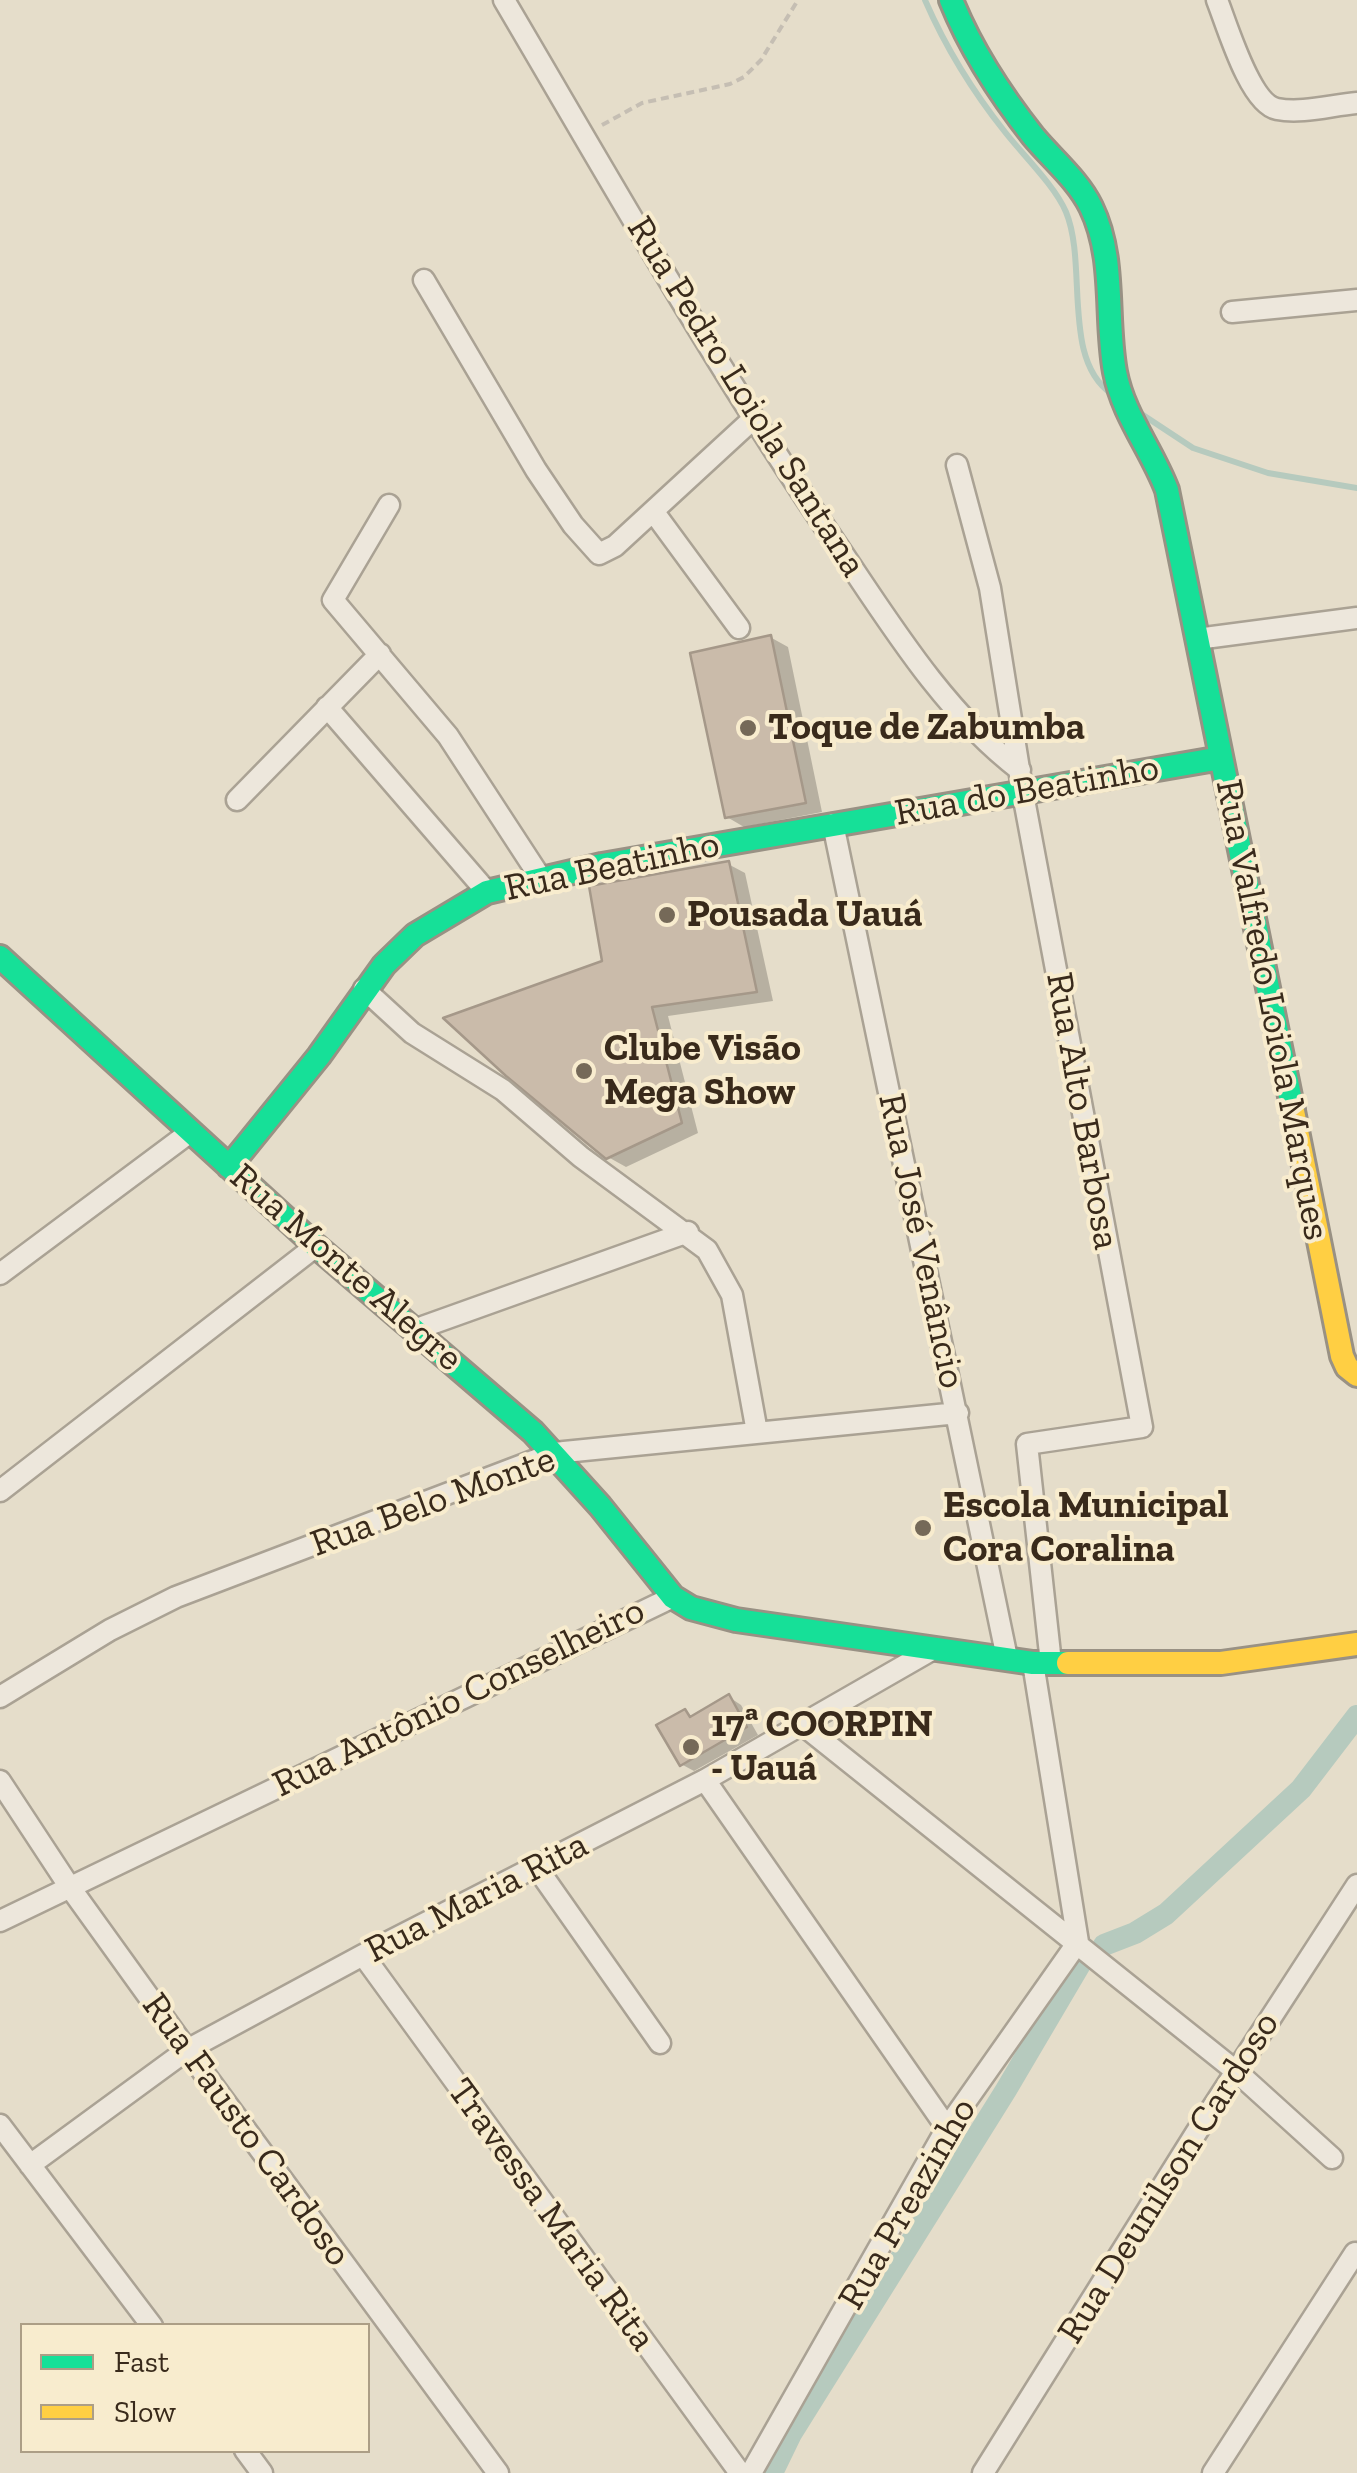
<!DOCTYPE html>
<meta charset="utf-8">
<style>
body{margin:0}
#map{position:relative;width:1357px;height:2473px;overflow:hidden;background:#e5ddca;font-family:"Zilla Slab",serif}
canvas{display:block}
.legend{position:absolute;left:20px;top:2323px;width:350px;height:130px;box-sizing:border-box;background:#f8ecce;border:2px solid #ac9e86;margin:0;padding:12px 18px;list-style:none;font-size:30px;color:#392a1b}
.legend li{display:flex;align-items:center;gap:20px;height:50px}
.legend b{width:50px;border:2px solid #ac9e86}
</style>
<div id="map">
<canvas width="1357" height="2473"></canvas>
<ul class="legend">
<li><b style="height:12px;background:#16e098"></b>Fast</li>
<li><b style="height:12px;background:#ffcf43"></b>Slow</li>
</ul>
</div>
<script>
const c = document.querySelector('canvas').getContext('2d');
c.lineJoin = 'round';
function paint(path, color) { c.fillStyle = color; c.fill(path, 'evenodd'); }
function stroke(path, color, width, dash) { c.strokeStyle = color; c.lineWidth = width; c.lineCap = dash ? 'butt' : 'round'; c.setLineDash(dash || []); c.stroke(path); }
function label(font, color, halo, rows, align = 'center') {
  c.font = font + ' "Zilla Slab",serif'; c.lineWidth = 8; c.setLineDash([]); c.textBaseline = 'middle'; c.strokeStyle = halo; c.fillStyle = color; for (const [text, x, y, turn = 0] of rows) {
    c.save(); c.translate(x, y); c.rotate((+turn || 0) * Math.PI / 180); c.textAlign = isNaN(turn) ? turn : align; if (halo) c.strokeText(text, 0, 0); c.fillText(text, 0, 0); c.restore();
  }
}
paint(new Path2D(`
 M 770,637 L 788,647 L 822,812 L 744,827 L 727,817 Z
 M 728,864 L 745,873 L 773,1001 L 668,1016 L 698,1133 L 626,1167 L 608,1157 L 605,963 Z
 M 729,1697 L 741,1705 L 758,1735 L 694,1771 L 681,1764 L 685,1712 L 694,1717 Z`), '#0003');
stroke(new Path2D(`
 M 925,0 C 945,46 974,93 1005,132 C 1023,155 1055,186 1066,212 C 1088,265 1061,360 1112,394
 M 1143,415 L 1193,448 L 1268,473 L 1357,488`), '#b6cabe', 6);
stroke(new Path2D(`
 M 1104,1945 L 1135,1933 L 1166,1914 L 1301,1789 L 1357,1716
 M 772,2473 L 791,2434 L 1006,2090 L 1082,1961`), '#b6cabe', 22);
const building = new Path2D(`
 M 771,635 L 806,803 L 725,818 L 690,653 Z
 M 729,861 L 757,992 L 652,1007 L 682,1123 L 606,1159 L 506,1076 L 443,1018 L 602,961 L 589,886 Z
 M 729,1694 L 747,1727 L 680,1766 L 656,1725 L 685,1709 L 690,1717 Z`);
paint(building, '#cabbaa');
stroke(building, '#a59889', 2.5);
const street = new Path2D(`
 M 504,0 C 613,185 718,371 839,548 C 891,625 945,713 1020,770
 M 1217,0 C 1227,25 1250,104 1277,109 C 1302,114 1332,105 1357,103
 M 424,280 L 536,470 L 573,525 L 599,554 L 615,546 L 753,419
 M 1232,312 L 1357,300
 M 957,465 L 990,588 L 1023,794 L 1142,1427 L 1027,1444 L 1051,1663
 M 389,505 L 333,600 L 448,736 L 540,877
 M 653,511 L 739,628
 M 1197,639 L 1357,618
 M 327,707 L 487,892
 M 237,800 L 380,654
 M 833,824 L 1007,1658
 M 364,989 L 412,1033 L 503,1090 L 581,1157 L 707,1250 L 732,1295 L 757,1432
 M 0,1274 L 189,1133
 M 414,1330 L 688,1232
 M 0,1491 L 316,1246
 M 1033,1663 L 1078,1942
 M 0,1697 L 110,1630 L 176,1597 L 554,1453 L 958,1413
 M 803,1725 L 1237,2072 L 1332,2158
 M 705,1780 L 947,2128
 M 0,1781 L 69,1886 L 187,2050 L 498,2473
 M 537,1868 L 660,2043
 M 0,1921 L 673,1597
 M 363,1955 L 740,2473
 M 0,2125 L 152,2326
 M 30,2165 L 187,2050 L 363,1955 L 705,1780 L 935,1648
 M 245,2450 L 262,2473
 M 751,2473 L 947,2128 L 1078,1942
 M 983,2473 L 1196,2133 L 1357,1885
 M 1213,2473 L 1355,2253`);
const fast = new Path2D(`
 M 951,0 C 971,50 1000,94 1033,136 C 1052,159 1078,180 1091,207 C 1116,258 1105,318 1115,372 C 1123,415 1152,450 1167,490 L 1293,1111
 M 0,957 L 316,1246 L 533,1432 L 600,1506 L 673,1597 L 691,1608 L 736,1620 L 1033,1663 L 1068,1663
 M 229,1167 L 319,1056 L 384,965 L 415,935 L 487,892 L 602,865 L 1221,758`);
const slow = new Path2D(`
 M 1293,1111 L 1342,1356 L 1347,1367 L 1357,1375
 M 1068,1663 L 1221,1663 L 1357,1644`);
stroke(street, '#aaa294', 25);
stroke(fast, '#999184', 28);
stroke(slow, '#999184', 28);
stroke(new Path2D(`
 M 602,125 L 642,103 L 730,84 L 744,77 L 761,60 L 798,0`), '#c5beb3', 4, [8, 5]);
stroke(street, '#ede7dc', 20);
stroke(fast, '#16e098', 22);
stroke(slow, '#ffcf43', 22);
for (const [x, y, r, color] of [
 [748,728,10,"#756958"],
 [667,915,10,"#756958"],
 [584,1071,10,"#756958"],
 [923,1528,10,"#756958"],
 [691,1747,10,"#756958"]
]) { const dot = new Path2D(); dot.arc(x, y, r, 0, 2 * Math.PI); c.fillStyle = color; c.fill(dot); stroke(dot, '#f8ecce', 4); }
label('38px', '#392a1b', '#f8ecce', [
 ["Rua Pedro Loiola Santana",746,397,58],
 ["Rua do Beatinho",1027,791,-10],
 ["Rua Beatinho",612,867,-12],
 ["Rua Valfredo Loiola Marques",1272,1010,79],
 ["Rua Alto Barbosa",1082,1111,80],
 ["Rua José Venâncio",921,1241,78],
 ["Rua Monte Alegre",346,1268,41],
 ["Rua Belo Monte",433,1502,-20],
 ["Rua Antônio Conselheiro",459,1698,-26],
 ["Rua Maria Rita",477,1898,-27],
 ["Rua Fausto Cardoso",246,2130,54],
 ["Rua Deunilson Cardoso",1169,2178,-58],
 ["Rua Preazinho",908,2204,-60],
 ["Travessa Maria Rita",551,2215,54]
]);
label('bold 38px', '#392a1b', '#f8ecce', [
 ["Toque de Zabumba",768,728],
 ["Pousada Uauá",687,915],
 ["Clube Visão",604,1049],
 ["Mega Show",604,1093],
 ["Escola Municipal",943,1506],
 ["Cora Coralina",943,1550],
 ["17ª COORPIN",711,1725],
 ["- Uauá",711,1769]
], 'left');
</script>
